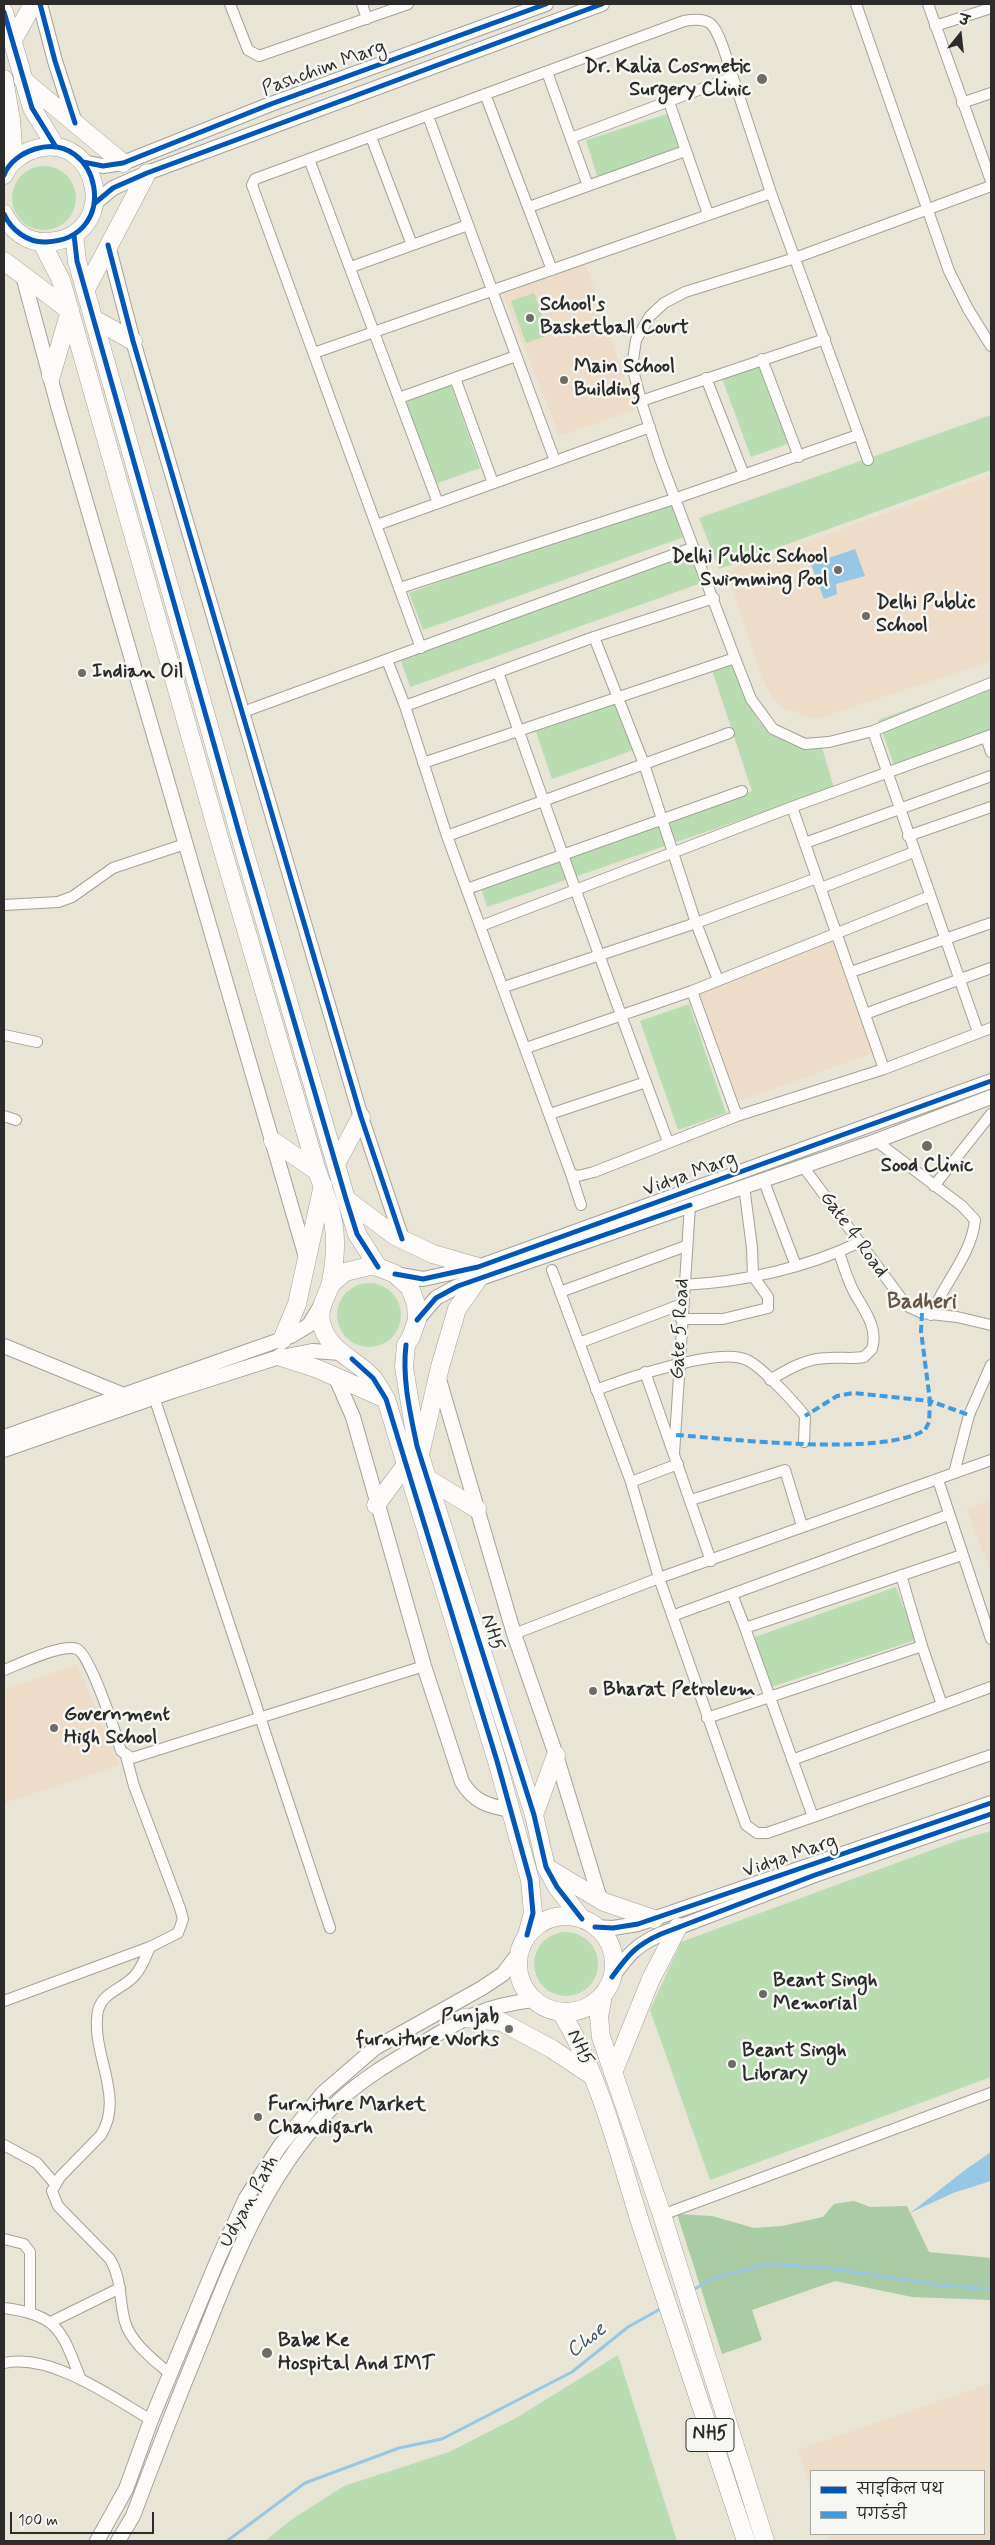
<!DOCTYPE html>
<meta charset="utf-8">
<style>
body{margin:0}
#map{position:relative;width:995px;height:2545px;overflow:hidden;background:#e8e4d6;font-family:Mynerve,"Playpen Sans Deva",sans-serif}
canvas{display:block}
.frame{position:absolute;inset:0;border:5px solid #2b2b2b;pointer-events:none}
.legend{position:absolute;left:810px;top:2470px;width:175px;height:65px;box-sizing:border-box;background:#f6f6f2;border:1px solid #a5a5a2;margin:0;padding:6px 9px;list-style:none;font-size:15px;color:#2b2b2b}
.legend li{display:flex;align-items:center;gap:10px;height:25px}
.legend b{width:25px;border:1px solid #a5a5a2}
.north{position:absolute;left:935px;top:10px;width:50px;height:50px;-webkit-text-stroke:4px #f6f6f2;paint-order:stroke;rotate:16deg;font-size:14px;font-weight:700;line-height:20px;text-align:center;color:#2b2b2b}
.north::after{content:'';display:block;margin:auto;width:18px;height:22px;background:#2b2b2b;clip-path:polygon(50% 0,100% 100%,50% 72%,0 100%)}
.scale{position:absolute;left:10px;top:2512px;width:144px;height:22px;box-sizing:border-box;border:2px solid #2b2b2b;border-top:0;padding-left:6px;font-size:15px;line-height:18px;white-space:nowrap;color:#2b2b2b;-webkit-text-stroke:4px #f6f6f2;paint-order:stroke}
</style>
<div id="map">
<canvas width="995" height="2545"></canvas>
<div class="frame"></div>
<ul class="legend">
<li><b style="height:6px;background:#0057b8"></b>साइकिल पथ</li>
<li><b style="height:6px;background:#3d9ce1"></b>पगडंडी</li>
</ul>
<div class="north">उ</div>
<div class="scale">100 m</div>
</div>
<script>
const c = document.querySelector('canvas').getContext('2d');
c.lineJoin = 'round';
function paint(path, color) { c.fillStyle = color; c.fill(path, 'evenodd'); }
function stroke(path, color, width, dash) { c.strokeStyle = color; c.lineWidth = width; c.lineCap = dash ? 'butt' : 'round'; c.setLineDash(dash || []); c.stroke(path); }
function label(font, color, halo, rows, align = 'center') {
  c.font = font + ' Mynerve,sans-serif'; c.lineWidth = 5; c.setLineDash([]); c.textBaseline = 'middle'; c.strokeStyle = halo; c.fillStyle = color; for (const [text, x, y, turn = 0] of rows) {
    c.save(); c.translate(x, y); c.rotate((+turn || 0) * Math.PI / 180); c.textAlign = isNaN(turn) ? turn : align; if (halo) c.strokeText(text, 0, 0); c.fillText(text, 0, 0); c.restore();
  }
}
paint(new Path2D(`
 M 585,262 L 635,410 L 560,436 L 503,294 Z
 M 991,475 L 991,661 L 816,719 L 784,708 L 772,697 L 763,680 L 726,571 Z
 M 832,941 L 873,1053 L 739,1101 L 698,990 Z
 M 991,1500 L 991,1574 L 967,1509 Z
 M 77,1664 L 119,1765 L 4,1803 L 4,1690 Z
 M 991,2383 L 991,2541 L 830,2541 L 827,2534 L 984,2534 L 984,2471 L 811,2471 L 811,2488 L 798,2450 Z`), '#ecdcc8');
paint(new Path2D(`
 M 667,114 L 679,149 L 597,176 L 586,140 Z
 M12 198a32 32 0 1 1 64 0a32 32 0 1 1-64 0Z
 M 534,293 L 549,335 L 526,343 L 511,301 Z
 M 762,358 L 793,442 L 751,457 L 720,373 Z
 M 451,385 L 480,468 L 435,484 L 405,402 Z
 M 991,415 L 991,470 L 719,569 L 699,518 Z
 M 670,499 L 684,537 L 423,630 L 409,593 Z
 M 693,553 L 704,582 L 410,687 L 400,658 Z
 M 731,658 L 759,722 L 777,735 L 821,744 L 834,788 L 487,907 L 481,888 L 752,791 L 710,664 Z
 M 991,679 L 991,730 L 894,765 L 878,720 Z
 M 616,701 L 634,750 L 552,779 L 535,729 Z
 M 689,1004 L 726,1113 L 678,1130 L 640,1021 Z
 M337 1315a32 32 0 1 1 64 0a32 32 0 1 1-64 0Z
 M 896,1587 L 916,1640 L 771,1687 L 755,1637 Z
 M 991,1831 L 991,2077 L 710,2180 L 650,2010 L 681,1942 L 959,1840 Z
 M534 1964a32 32 0 1 1 64 0a32 32 0 1 1-64 0Z
 M 618,2355 L 677,2541 L 265,2541 L 291,2520 L 344,2486 L 449,2452 L 516,2418 Z`), '#b9ddb0');
paint(new Path2D(`
 M 854,2201 L 870,2207 L 907,2206 L 929,2252 L 991,2258 L 991,2300 L 912,2297 L 835,2281 L 752,2310 L 762,2340 L 722,2354 L 677,2214 L 712,2216 L 754,2228 L 782,2226 L 823,2217 L 834,2204 Z`), '#a9cca4');
paint(new Path2D(`
 M 855,549 L 865,576 L 836,584 L 837,594 L 824,599 L 811,564 Z
 M 991,2152 L 991,2181 L 953,2193 L 910,2213 L 965,2170 Z`), '#98c7e5');
stroke(new Path2D(`
 M 691,2291 L 714,2278 L 767,2264 L 828,2268 L 939,2285 L 991,2289
 M 227,2541 L 305,2483 L 399,2448 L 442,2439 L 572,2372 L 628,2327 L 662,2308`), '#98c7e5', 3);
const street = new Path2D(`
 M 230,4 L 248,50 L 259,56 L 408,4
 M 362,4 L 367,19
 M 856,4 L 949,271 L 968,309 L 991,346
 M 928,4 L 991,181
 M 935,26 L 991,8
 M 547,72 L 588,186
 M 485,94 L 552,270
 M 669,102 L 708,214
 M 962,103 L 991,93
 M 428,116 L 555,461
 M 371,137 L 412,245
 M 571,138 L 733,77
 M 309,159 L 438,503
 M 991,186 L 795,258 L 685,292 L 664,303 L 650,316 L 636,340 L 632,366 L 641,401 L 660,459 L 735,658 L 751,699 L 773,729 L 805,744 L 829,742 L 873,731 L 991,683
 M 529,207 L 685,151
 M 351,267 L 468,225
 M 314,353 L 771,193
 M 762,359 L 799,457
 M 455,378 L 493,483
 M 706,378 L 744,475
 M 399,398 L 516,356
 M 641,401 L 825,339
 M 377,525 L 650,427
 M 400,588 L 674,499 L 858,435
 M 594,637 L 644,764 L 696,923 L 718,980
 M 421,648 L 252,185 L 255,179 L 684,21 C 711,16 714,24 723,47 L 771,193 L 868,460
 M 387,660 L 405,706 L 447,836 L 571,1174 L 578,1176 L 594,1172 L 737,1116 L 884,1069 L 991,1028
 M 498,672 C 553,829 610,986 668,1142
 M 405,706 L 594,637 L 714,598
 M 243,712 L 692,548
 M 873,731 L 978,1032
 M 986,737 L 991,752
 M 423,763 L 735,658
 M 792,807 L 884,1069
 M 447,836 L 729,733
 M 908,836 L 991,807
 M 805,843 L 991,776
 M 821,888 L 914,852
 M 467,889 L 742,791
 M 4,905 L 58,902 L 72,897 L 113,868 L 185,844
 M 481,926 L 792,807 L 991,735
 M 851,972 L 991,923
 M 504,987 L 696,923 L 817,878
 M 692,991 L 737,1116
 M 865,1014 L 991,968
 M 4,1035 L 37,1042
 M 526,1048 L 692,991 L 930,896
 M 550,1114 L 646,1082
 M 4,1116 L 16,1120
 M 876,1141 L 962,1206 L 975,1220 C 972,1254 944,1283 931,1315
 M 802,1165 L 907,1306 L 922,1313 L 957,1317 L 991,1325
 M 571,1174 L 581,1205
 M 763,1179 L 796,1266
 M 934,1186 L 991,1114
 M 552,1270 L 631,1482 L 659,1578 L 746,1825 L 757,1833 L 767,1833 L 991,1755
 M 683,1285 C 743,1282 806,1268 860,1242
 M 560,1292 L 686,1246
 M 681,1319 L 723,1319 L 768,1308 L 768,1297 L 753,1276 L 752,1248 L 744,1186
 M 579,1343 L 682,1304
 M 645,1372 L 711,1561
 M 770,1380 C 788,1369 807,1358 828,1358 C 840,1357 852,1359 864,1357 L 872,1349 C 879,1326 862,1308 853,1290 C 847,1278 843,1265 839,1252
 M 596,1390 C 625,1379 720,1346 747,1360 C 762,1367 794,1402 805,1416 L 804,1442
 M 154,1397 L 330,1928
 M 674,1454 L 690,1205
 M 954,1473 L 969,1415 L 991,1365
 M 938,1480 L 991,1639
 M 631,1482 L 678,1464
 M 691,1500 L 785,1470 L 802,1526
 M 901,1575 L 922,1646
 M 732,1594 L 745,1628
 M 672,1616 L 948,1515
 M 514,1634 L 659,1578 L 991,1460
 M 4,1670 C 20,1664 62,1643 77,1649 C 90,1654 116,1734 121,1751 L 132,1758 L 424,1666
 M 707,1718 L 922,1646 L 942,1705
 M 792,1760 L 991,1687
 M 813,1817 L 745,1628 L 962,1555
 M 150,1947 C 146,1956 142,1967 136,1974 C 123,1991 98,1991 97,2018 C 94,2058 124,2098 101,2135 L 60,2177 L 52,2191 L 58,2206 L 110,2259 C 122,2279 119,2301 125,2322 C 131,2343 154,2360 170,2374
 M 4,2001 L 150,1947 L 178,1933 L 183,1919 L 180,1908 L 134,1786 L 126,1756
 M 4,2145 L 37,2163 L 55,2184
 M 662,2215 L 991,2093
 M 4,2239 L 24,2244 L 30,2252 L 30,2313
 M 4,2308 C 60,2315 62,2332 81,2380
 M 51,2322 L 120,2288
 M 4,2363 C 51,2353 112,2397 151,2420`);
const secondary = new Path2D(`
 M 40,4 L 55,61 L 75,123
 M 83,162 L 103,166 L 123,163 L 271,104 L 546,4
 M 95,203 L 113,188 L 147,173 L 602,4
 M 108,245 L 133,341 L 361,1117 L 402,1239
 M 23,276 L 58,406 L 306,1257
 M 395,1274 L 423,1279 L 478,1267 L 991,1081
 M 417,1320 L 436,1298 L 458,1286 L 876,1141 L 991,1097
 M 4,1346 L 121,1394 L 123,1398
 M 438,1376 L 514,1634 L 556,1755 L 600,1899
 M 336,1378 L 353,1417 L 424,1666 L 462,1782 C 474,1802 488,1806 511,1810
 M 4,1437 L 291,1336 L 309,1325 L 321,1305
 M 4,1450 L 173,1391 L 276,1358 L 313,1351 L 341,1353
 M 595,1927 L 613,1928 L 638,1924 L 991,1803
 M 612,1977 C 628,1955 636,1945 661,1934 L 815,1875 L 991,1814
 M 97,2541 L 126,2489 L 151,2420 L 218,2259 L 246,2198 L 280,2146 L 323,2093 L 375,2048 L 482,1988 L 503,1974 L 518,1954
 M 118,2541 L 133,2516 C 155,2457 178,2398 202,2340 C 236,2254 271,2163 341,2099 C 364,2078 391,2062 418,2046 C 461,2020 482,2006 533,2000`);
const highway = new Path2D(`
 M 4,12 L 32,108 L 56,147
 M 12,42 L 33,4
 M 4,79 L 11,120 L 14,160
 M 23,80 L 123,163
 M 4,175 C 9,162 22,153 35,149 C 100,129 123,239 46,242 C 28,243 11,230 4,214
 M 74,235 L 77,261 L 242,843 L 346,1199 L 357,1234 L 378,1267
 M 42,243 L 61,280 L 220,841 L 317,1171 C 334,1215 340,1235 331,1282 C 328,1296 318,1306 321,1322 C 327,1350 353,1358 371,1376 C 377,1382 381,1391 386,1399 L 497,1761 L 530,1880 L 533,1913 L 527,1935
 M 4,261 L 70,311 L 51,376
 M 86,289 L 147,173
 M 94,319 L 133,341
 M 273,1141 L 317,1171
 M 336,1164 L 361,1117
 M 346,1199 L 395,1236 L 433,1254 L 478,1267
 M 330,1285 L 345,1272 L 370,1266 L 378,1267 L 395,1274 L 410,1288 L 416,1304 L 417,1320 L 411,1337 L 406,1345 L 404,1367 L 417,1446 L 534,1815 L 546,1867 L 557,1887 L 582,1919
 M 282,1340 L 297,1304 L 323,1185
 M 281,1357 L 318,1369 L 386,1399
 M 421,1450 L 440,1367 L 457,1309 L 478,1279
 M 428,1479 L 477,1509
 M 376,1505 L 405,1466
 M 534,1815 L 556,1755
 M 549,1869 L 604,1902 L 654,1919
 M518 1964a48 48 0 1 1 96 0a48 48 0 1 1-96 0Z
 M 603,1995 L 599,2017 L 601,2037 L 662,2215 L 765,2541
 M 561,2012 C 601,2077 619,2156 642,2228 C 676,2333 711,2437 746,2541
 M 464,2018 L 502,2022 L 552,2049 L 591,2075
 M 613,2073 L 651,1979 L 678,1927`);
stroke(street, '#a4a19a', 12);
stroke(secondary, '#a4a19a', 16);
stroke(highway, '#a4a19a', 19);
stroke(street, '#fcfbf9', 10);
stroke(secondary, '#fcfbf9', 14);
stroke(highway, '#fcfbf9', 18);
stroke(new Path2D(`
 M 922,1313 L 921,1331 L 930,1401 L 969,1415
 M 676,1435 C 732,1439 881,1457 925,1430 L 929,1422 L 930,1401 L 853,1393 L 837,1396 L 805,1416`), '#3d9ce1', 4, [8, 4]);
stroke(new Path2D(`
 M 40,4 L 55,61 L 75,123
 M 4,12 L 32,108 L 56,147
 M 83,162 L 103,166 L 123,163 L 271,104 L 546,4
 M 4,175 C 9,162 22,153 35,149 C 100,129 123,239 46,242 C 28,243 11,230 4,214
 M 95,203 L 113,188 L 147,173 L 602,4
 M 74,235 L 77,261 L 242,843 L 346,1199 L 357,1234 L 378,1267
 M 108,245 L 133,341 L 361,1117 L 402,1239
 M 395,1274 L 423,1279 L 478,1267 L 991,1081
 M 417,1320 L 436,1298 L 458,1286 L 690,1205
 M 406,1345 C 402,1379 410,1412 417,1446 L 534,1815 L 546,1867 L 557,1887 L 582,1919
 M 352,1359 L 373,1378 L 386,1399 L 497,1761 L 530,1880 L 533,1913 L 527,1935
 M 595,1927 L 613,1928 L 638,1924 L 991,1803
 M 612,1977 C 628,1955 636,1945 661,1934 L 815,1875 L 991,1814`), '#0057b8', 5);
for (const [x, y, r, color] of [
 [762,79,6,"#6d6c67"],
 [530,318,5,"#6d6c67"],
 [564,380,5,"#6d6c67"],
 [838,570,5,"#6d6c67"],
 [866,616,5,"#6d6c67"],
 [82,673,5,"#6d6c67"],
 [927,1146,6,"#6d6c67"],
 [593,1691,5,"#6d6c67"],
 [54,1728,5,"#6d6c67"],
 [763,1994,5,"#6d6c67"],
 [509,2029,5,"#6d6c67"],
 [732,2064,5,"#6d6c67"],
 [258,2117,5,"#6d6c67"],
 [267,2353,6,"#6d6c67"]
]) { const dot = new Path2D(); dot.arc(x, y, r, 0, 2 * Math.PI); c.fillStyle = color; c.fill(dot); stroke(dot, '#f6f6f2', 2); }
for (const [x, y, w] of [
 [710,2435,48]
]) { const box = new Path2D(); box.roundRect(x - w / 2, y - 16.5, w, 33, 4); c.fillStyle = '#f6f6f2'; c.fill(box); stroke(box, '#2b2b2b', 1); }
label('bold 19px', '#2b2b2b', null, [
 ["NH5",710,2435]
]);
label('bold 20px', '#2b2b2b', '#f6f6f2', [
 ["Dr. Kalia Cosmetic",751,68,"right"],
 ["Surgery Clinic",751,91,"right"],
 ["School's",540,306],
 ["Basketball Court",540,329],
 ["Main School",574,368],
 ["Building",574,391],
 ["Delhi Public School",828,558,"right"],
 ["Swimming Pool",828,581,"right"],
 ["Delhi Public",876,604],
 ["School",876,627],
 ["Indian Oil",92,673],
 ["Sood Clinic",927,1167,"center"],
 ["Bharat Petroleum",603,1691],
 ["Government",64,1716],
 ["High School",64,1739],
 ["Beant Singh",773,1982],
 ["Memorial",773,2005],
 ["Punjab",499,2018,"right"],
 ["furniture Works",499,2041,"right"],
 ["Beant Singh",742,2052],
 ["Library",742,2075],
 ["Furniture Market",268,2106],
 ["Chandigarh",268,2129],
 ["Babe Ke",278,2342],
 ["Hospital And IMT",278,2365]
], 'left');
label('20px', '#2b2b2b', '#f6f6f2', [
 ["Pashchim Marg",324,69,-20],
 ["Vidya Marg",690,1175,-20],
 ["Gate 4 Road",853,1235,54],
 ["Gate 5 Road",681,1329,-87],
 ["NH5",491,1633,73],
 ["Vidya Marg",790,1857,-19],
 ["NH5",579,2048,65],
 ["Udyan Path",250,2202,-61]
]);
label('italic 21px', '#415665', '#f6f6f2', [
 ["Choe",587,2341,-38]
]);
label('bold 22px', '#675647', '#f6f6f2', [
 ["Badheri",922,1303]
]);
</script>
